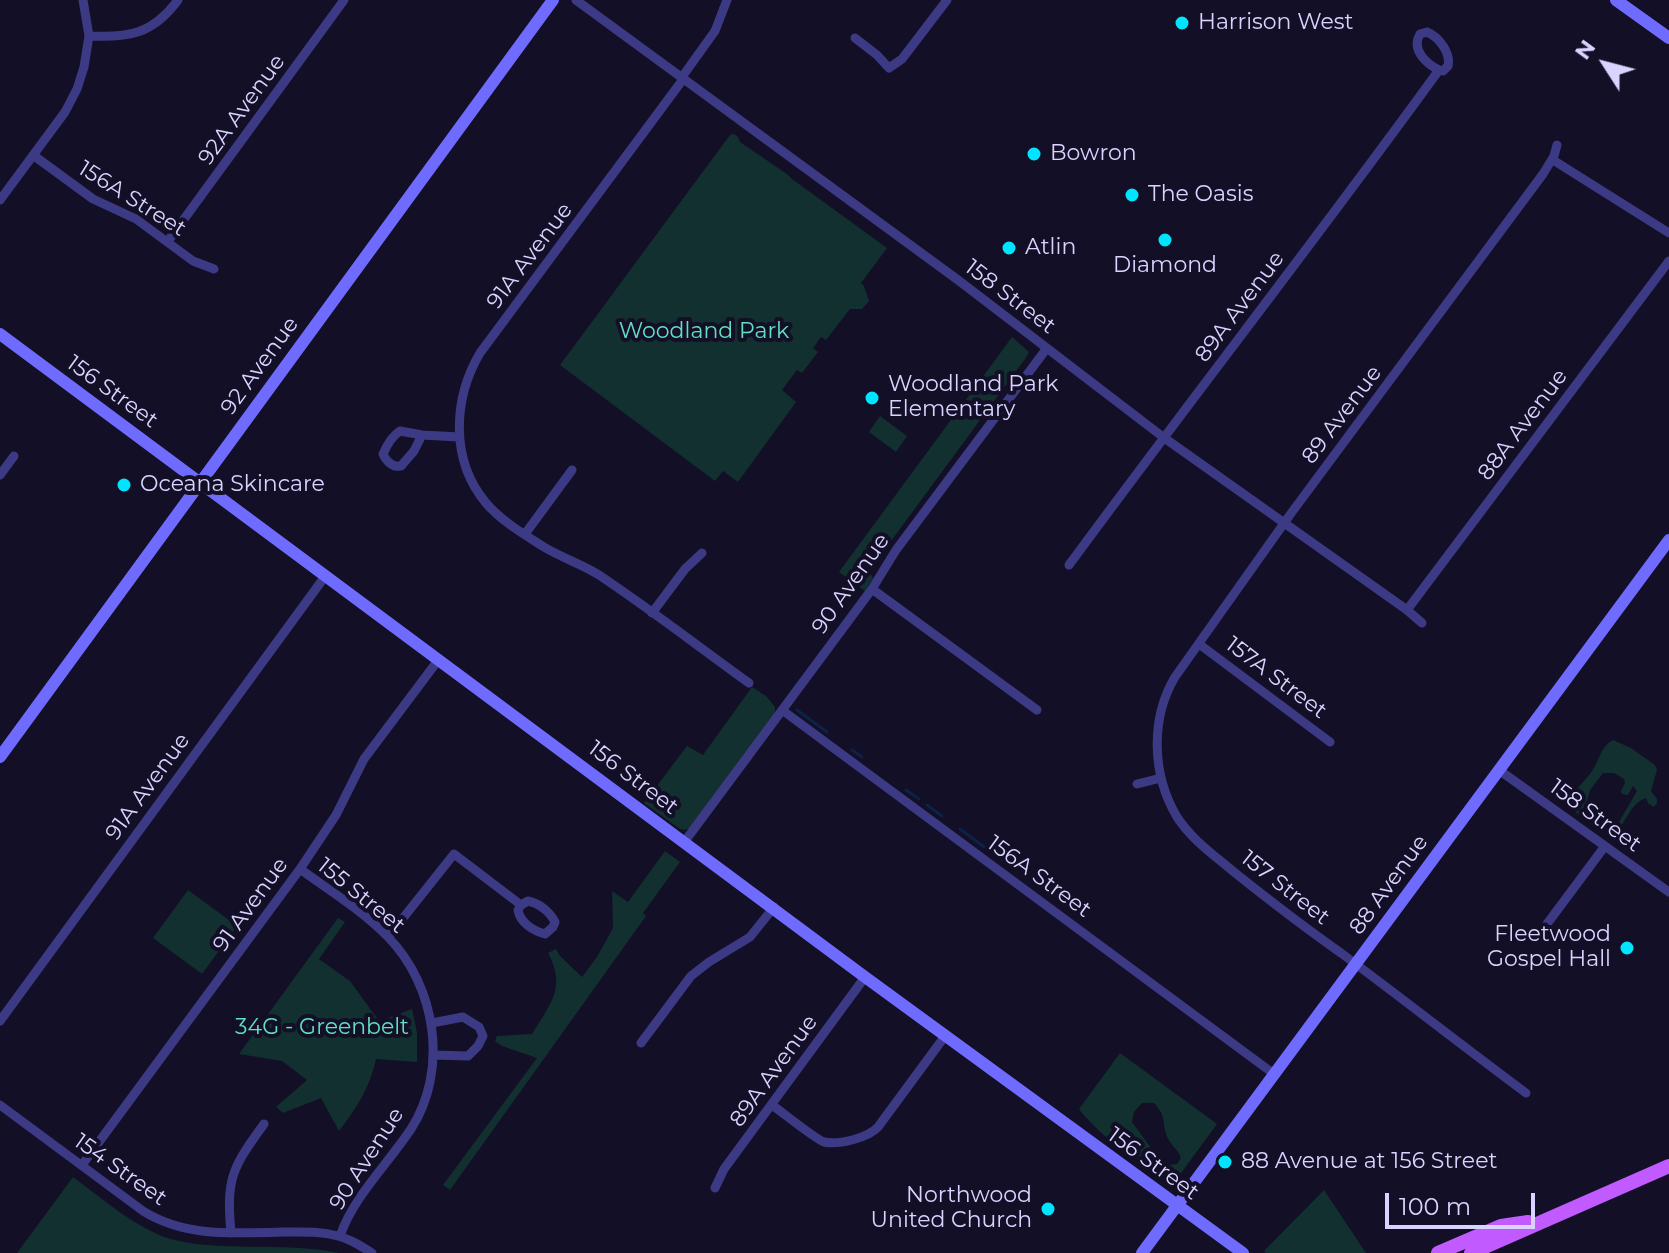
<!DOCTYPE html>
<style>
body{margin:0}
#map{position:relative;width:1669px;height:1253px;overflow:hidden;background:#130f26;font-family:Montserrat,sans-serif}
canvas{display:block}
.north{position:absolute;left:1565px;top:24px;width:80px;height:80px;-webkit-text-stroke:6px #130f26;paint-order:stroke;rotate:306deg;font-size:22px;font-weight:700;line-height:32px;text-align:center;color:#d9d4ff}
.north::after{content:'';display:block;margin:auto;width:28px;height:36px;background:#d9d4ff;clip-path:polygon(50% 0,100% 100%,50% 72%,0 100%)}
.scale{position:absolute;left:1385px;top:1193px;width:150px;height:36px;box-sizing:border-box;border:4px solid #d9d4ff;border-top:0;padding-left:10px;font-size:24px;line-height:28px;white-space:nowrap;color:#d9d4ff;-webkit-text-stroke:6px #130f26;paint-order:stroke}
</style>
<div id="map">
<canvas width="1669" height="1253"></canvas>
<div class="north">N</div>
<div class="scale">100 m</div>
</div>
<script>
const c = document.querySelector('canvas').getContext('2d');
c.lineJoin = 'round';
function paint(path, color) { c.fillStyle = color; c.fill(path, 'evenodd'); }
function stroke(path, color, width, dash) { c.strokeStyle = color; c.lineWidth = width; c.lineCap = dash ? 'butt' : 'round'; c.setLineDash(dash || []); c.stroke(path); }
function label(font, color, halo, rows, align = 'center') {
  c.font = font + ' Montserrat,sans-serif'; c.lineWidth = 8; c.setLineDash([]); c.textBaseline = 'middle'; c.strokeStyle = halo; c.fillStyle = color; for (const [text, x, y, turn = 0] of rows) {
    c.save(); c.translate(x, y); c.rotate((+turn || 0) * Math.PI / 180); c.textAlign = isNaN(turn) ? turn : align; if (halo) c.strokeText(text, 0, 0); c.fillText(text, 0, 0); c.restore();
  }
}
paint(new Path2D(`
 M 734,134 L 738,137 L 740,142 L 787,174 L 792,179 L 887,248 L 861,283 L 864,286 L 869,301 L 862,309 L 850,309 L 826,340 L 821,337 L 813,348 L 818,352 L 802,373 L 797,370 L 782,390 L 796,402 L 738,482 L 723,471 L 715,481 L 560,365 L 730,135 Z
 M 1012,337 L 1029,352 L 1025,359 L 869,571 L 873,578 L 865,591 L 839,572 Z
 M 880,416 L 907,436 L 896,452 L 869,432 Z
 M 752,687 L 766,696 L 775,707 L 775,713 L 690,828 L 685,830 L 680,829 L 644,803 L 687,746 L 703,755 Z
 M 1613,740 L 1631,748 L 1655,765 L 1657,770 L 1651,791 L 1657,799 L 1657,803 L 1654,807 L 1648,803 L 1646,798 C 1629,804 1626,824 1614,835 C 1600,830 1574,816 1568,802 C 1573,790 1584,783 1592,771 C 1599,761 1601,746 1613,740 ZM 1603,773 L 1614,773 L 1624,779 L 1625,783 L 1621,791 L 1622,794 L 1628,795 L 1633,786 L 1637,791 L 1619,822 L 1613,825 L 1608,823 L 1586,804 L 1590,790 Z
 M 665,851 L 680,862 L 643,913 L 646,916 L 450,1190 L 443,1185 L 537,1058 L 502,1046 L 495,1041 L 497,1036 L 532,1034 C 550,1004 567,988 548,953 L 556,949 L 560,956 L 582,977 L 597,957 L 613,928 L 612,891 L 628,902 Z
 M 188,890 L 237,926 L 202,974 L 153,938 Z
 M 338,918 L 345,922 L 319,959 L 350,981 L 379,1021 L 412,1009 L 417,1033 L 417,1062 L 376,1059 C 369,1089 358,1106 339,1131 L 321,1098 L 283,1113 L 276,1107 L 307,1080 L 282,1061 L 239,1054 Z
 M 1120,1053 L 1217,1124 L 1176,1180 C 1140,1163 1104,1141 1079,1109 ZM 1142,1103 L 1154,1103 C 1166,1116 1162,1119 1166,1134 C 1169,1144 1178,1149 1181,1158 L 1177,1164 L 1169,1165 L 1151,1148 L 1132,1122 L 1134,1112 Z
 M 73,1177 C 103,1199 132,1225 167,1238 C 218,1253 283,1241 339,1253 L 17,1253 Z
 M 1324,1190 L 1366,1253 L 1266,1253 L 1264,1251 Z`), '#12302f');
stroke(new Path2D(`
 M 797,710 L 827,732
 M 852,750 L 862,757
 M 906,790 L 919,799
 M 927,805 L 942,816
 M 960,829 L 987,849
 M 995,855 L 1008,864`), '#0c2248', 3);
stroke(new Path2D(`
 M 576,0 L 958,280 L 1163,437 L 1407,610 L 1422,623
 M 89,36 C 129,38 153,34 178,0
 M 855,38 L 877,55 L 889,68 L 902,59 L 947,0
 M 682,77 L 715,31 L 727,0
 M 684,78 L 480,353 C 453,399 450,460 486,503 C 500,520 525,535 544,547 C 562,558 582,564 599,575 C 650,609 699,647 749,683
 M 33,155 L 93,199 L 136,219 L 193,261 L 214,269
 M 1553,160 L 1669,233
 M 0,200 L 65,112 L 77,89 L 84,67 L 89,36 L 83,0
 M 168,241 L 344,0
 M 422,435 L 414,451 L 401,466 C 393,468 386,461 383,454 C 387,445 392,436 400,431 L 422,435 L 459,437
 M 0,475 L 14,456
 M 525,534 L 572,470
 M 1069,565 C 1191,399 1318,237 1439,70 L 1443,71 L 1448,66 C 1451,53 1439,37 1427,32 L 1420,34 C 1411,49 1425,63 1439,70
 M 872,589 L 1037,710
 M 1407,610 L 1669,261
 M 652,613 L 685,569 L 702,553
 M 1199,644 L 1330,742
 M 782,710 L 1274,1074
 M 1499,770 L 1669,892
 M 1137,784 L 1161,778
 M 685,841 L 872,589 L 896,550 L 1047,348
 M 300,869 C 329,890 363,911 388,937 C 436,986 449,1070 411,1129 C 387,1165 354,1196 340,1236
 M 528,901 C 539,903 550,912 555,922 L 553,927 L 545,934 C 534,931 520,923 518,910 L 521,905 Z
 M 1541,932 L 1605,846
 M 388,937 L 454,854 L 521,905
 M 0,1021 L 326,575
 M 432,1023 L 463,1017 L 479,1027 L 483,1036 L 478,1046 L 468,1056 L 433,1055
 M 641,1043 L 691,976 L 709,962 L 750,937 L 774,907
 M 1526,1093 C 1464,1047 1403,999 1341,953 C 1304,927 1269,900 1234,872 C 1214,855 1192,840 1177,817 C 1152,775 1150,719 1175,677 L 1292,512 L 1543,174 L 1554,156 L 1557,145
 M 0,1105 L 143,1211 C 186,1238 235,1233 283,1232 C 302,1232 320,1231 338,1236 C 350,1239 361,1246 372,1253
 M 772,1105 C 782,1112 815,1139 824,1142 C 839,1145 868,1138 878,1127 L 945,1036
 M 82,1165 L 300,869 L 336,815 L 364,759 L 439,659
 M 715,1188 L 724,1169 L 865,977
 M 231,1233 C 226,1178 232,1168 264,1124`), '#3d3a85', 9);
stroke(new Path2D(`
 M 1616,0 L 1669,38
 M 0,334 L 865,977 L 1243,1253
 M 0,757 L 553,0
 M 1142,1253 L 1669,540`), '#6f6bff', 12);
stroke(new Path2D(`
 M 1438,1253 L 1501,1226 L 1528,1222
 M 1471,1253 L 1669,1166`), '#c25bff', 14);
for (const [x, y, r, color] of [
 [1182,23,8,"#00e5ff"],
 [1034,154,8,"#00e5ff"],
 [1132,195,8,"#00e5ff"],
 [1165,240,8,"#00e5ff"],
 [1009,248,8,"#00e5ff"],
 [872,398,8,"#00e5ff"],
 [124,485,8,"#00e5ff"],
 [1627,948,8,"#00e5ff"],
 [1225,1162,8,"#00e5ff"],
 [1048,1209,8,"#00e5ff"]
]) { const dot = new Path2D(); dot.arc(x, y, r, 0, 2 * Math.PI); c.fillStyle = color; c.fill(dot); stroke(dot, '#130f26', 3); }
label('22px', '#d9d4ff', '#130f26', [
 ["Harrison West",1198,23],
 ["Bowron",1050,154],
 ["The Oasis",1148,195],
 ["Atlin",1025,248],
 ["Diamond",1165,266,"center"],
 ["Woodland Park",888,385],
 ["Elementary",888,410],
 ["Oceana Skincare",140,485],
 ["Fleetwood",1611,935,"right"],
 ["Gospel Hall",1611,960,"right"],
 ["88 Avenue at 156 Street",1241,1162],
 ["Northwood",1032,1196,"right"],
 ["United Church",1032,1221,"right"]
], 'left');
label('22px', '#d9d4ff', '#130f26', [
 ["92A Avenue",242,110,-54],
 ["156A Street",132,199,32],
 ["91A Avenue",530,256,-53],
 ["158 Street",1010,297,37],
 ["89A Avenue",1240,307,-53],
 ["92 Avenue",260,366,-54],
 ["156 Street",112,392,36],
 ["89 Avenue",1342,415,-53],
 ["88A Avenue",1523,425,-53],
 ["90 Avenue",851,584,-55],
 ["157A Street",1276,678,37],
 ["156 Street",633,778,37],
 ["91A Avenue",148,787,-54],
 ["158 Street",1595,816,36],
 ["156A Street",1039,877,36],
 ["88 Avenue",1389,885,-54],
 ["157 Street",1285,888,38],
 ["155 Street",361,896,39],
 ["91 Avenue",251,905,-54],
 ["89A Avenue",774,1071,-54],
 ["90 Avenue",367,1159,-57],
 ["156 Street",1153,1164,36],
 ["154 Street",120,1170,35]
]);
label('22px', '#5fe0c0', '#130f26', [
 ["Woodland Park",704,332],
 ["34G - Greenbelt",322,1028]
]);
</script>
